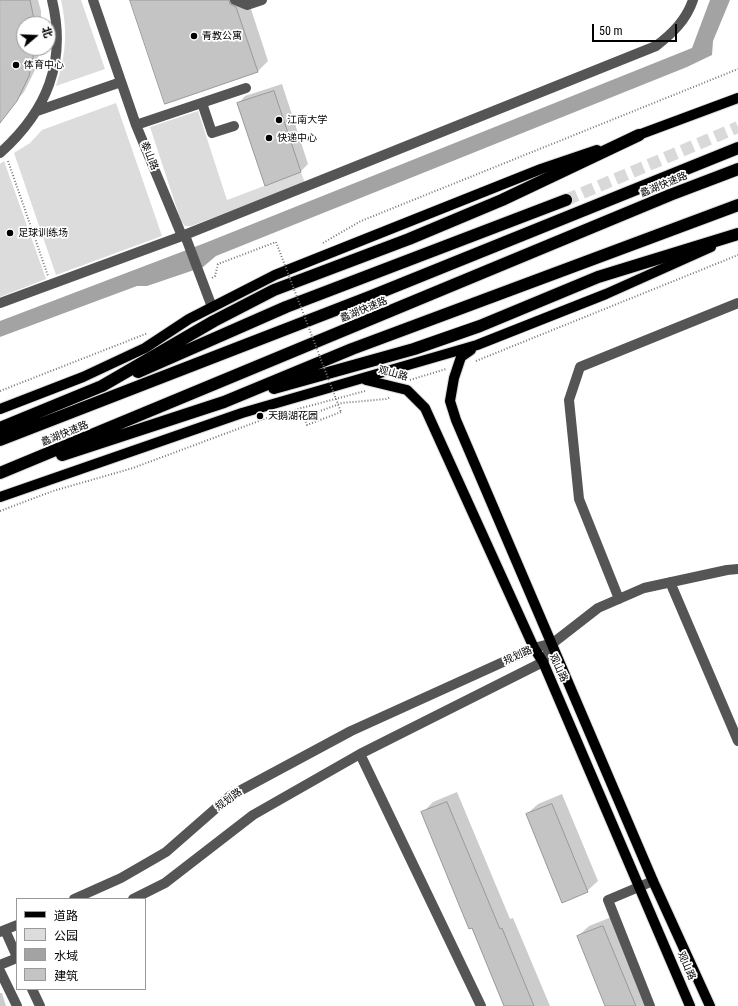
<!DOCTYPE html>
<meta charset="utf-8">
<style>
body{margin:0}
#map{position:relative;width:738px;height:1006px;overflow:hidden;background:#fff;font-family:"Roboto Condensed","Noto Sans SC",sans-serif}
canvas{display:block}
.legend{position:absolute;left:16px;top:898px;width:130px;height:92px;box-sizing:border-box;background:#fff;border:1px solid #999;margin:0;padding:5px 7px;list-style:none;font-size:12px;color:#000}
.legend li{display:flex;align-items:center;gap:8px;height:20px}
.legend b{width:20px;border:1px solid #999}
.north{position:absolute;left:16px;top:16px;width:40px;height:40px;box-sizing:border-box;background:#fff;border:1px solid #999;border-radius:50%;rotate:71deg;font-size:11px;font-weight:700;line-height:16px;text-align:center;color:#000}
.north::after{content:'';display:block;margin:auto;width:14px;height:18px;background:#000;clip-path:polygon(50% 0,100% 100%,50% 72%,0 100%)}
.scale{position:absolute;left:592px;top:24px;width:85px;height:18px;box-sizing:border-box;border:2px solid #000;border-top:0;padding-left:5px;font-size:12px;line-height:14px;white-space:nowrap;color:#000;-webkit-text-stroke:3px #fff;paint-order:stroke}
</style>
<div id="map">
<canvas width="738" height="1006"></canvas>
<ul class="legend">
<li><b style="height:5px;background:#000"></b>道路</li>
<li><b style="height:11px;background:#dcdcdc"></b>公园</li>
<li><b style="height:11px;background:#a3a3a3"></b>水域</li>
<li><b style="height:11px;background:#c4c4c4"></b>建筑</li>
</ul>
<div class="north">北</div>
<div class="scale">50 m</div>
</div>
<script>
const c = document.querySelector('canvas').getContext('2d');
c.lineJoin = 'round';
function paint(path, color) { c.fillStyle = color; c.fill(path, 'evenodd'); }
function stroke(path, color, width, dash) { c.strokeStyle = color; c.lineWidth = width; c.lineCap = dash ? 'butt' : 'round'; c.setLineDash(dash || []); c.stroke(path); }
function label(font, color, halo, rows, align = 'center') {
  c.font = font + ' "Roboto Condensed","Noto Sans SC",sans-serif'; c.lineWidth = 3.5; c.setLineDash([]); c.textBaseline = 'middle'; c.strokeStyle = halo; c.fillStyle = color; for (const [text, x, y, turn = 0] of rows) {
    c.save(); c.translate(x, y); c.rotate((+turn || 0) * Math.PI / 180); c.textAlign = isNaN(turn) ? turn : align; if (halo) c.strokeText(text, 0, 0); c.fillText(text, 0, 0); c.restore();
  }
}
paint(new Path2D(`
 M 61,0 L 81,0 L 105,69 L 56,86 C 66,54 68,33 61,0 Z
 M 116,103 L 162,236 L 56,275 L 14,153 L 30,143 L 42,130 Z
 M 198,111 L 227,200 L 301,172 L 305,183 L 191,226 L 185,226 L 181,221 L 150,127 Z
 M 4,161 L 46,279 L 0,297 L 0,164 Z`), '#dcdcdc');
paint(new Path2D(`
 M 710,0 L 730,0 L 713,41 L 712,55 L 687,67 L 216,256 L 203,267 L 147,286 L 137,286 L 0,337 L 0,321 L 205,243 L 692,48 Z`), '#a3a3a3');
paint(new Path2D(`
 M 0,0 L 38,0 L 41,11 L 41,24 L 24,24 L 24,48 L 40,48 L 36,68 L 24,92 L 0,120 Z
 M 131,0 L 248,0 L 268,61 L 258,71 Z
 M 282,84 L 308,164 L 301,171 L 266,184 L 238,104 L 245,96 Z
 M 457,792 L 510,919 L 513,918 L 550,1006 L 506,1006 L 422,813 L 433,802 Z
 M 562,794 L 598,881 L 587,891 L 527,814 L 538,804 Z
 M 614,916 L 646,1006 L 607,1006 L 578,936 L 589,926 Z
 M 0,993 L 2,993 L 6,1006 L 0,1006 Z`), '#0003');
const building = new Path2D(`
 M 0,0 L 30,0 L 35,24 L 24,24 L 24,48 L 35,48 L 29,76 L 17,101 L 0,123 Z
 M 130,0 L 229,0 L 230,4 L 236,7 L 258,72 L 165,104 Z
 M 274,91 L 301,172 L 265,186 L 237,103 Z
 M 447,802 L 500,929 L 502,928 L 534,1006 L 504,1006 L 472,928 L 469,929 L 421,812 Z
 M 552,804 L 588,892 L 562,903 L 526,814 Z
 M 603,926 L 636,1006 L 605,1006 L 577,936 Z`);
paint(building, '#c4c4c4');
stroke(building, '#999', 1);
stroke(new Path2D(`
 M 566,200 L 738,127`), '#d9d9d9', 12, [12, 6]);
const major = new Path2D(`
 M 633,137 L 738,98
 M 471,350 L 461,357 L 454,378 L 450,401 L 456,420 L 653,881 L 710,1006
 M 366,380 L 407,390 L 425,408 L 534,648 L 543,662 L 690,1006
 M 0,409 L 83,377 L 145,348 L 189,319 L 275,275 L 541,169 L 597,150
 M 0,497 L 242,413 L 477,345 L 606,294 L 711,247`);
const highway = new Path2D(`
 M 138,372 L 286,307 L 566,200
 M 274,388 L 414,349 L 480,326 L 598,277 L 738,234
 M 0,428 L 102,386 L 214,321 L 274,290 L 409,239 L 502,200 L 639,135
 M 0,440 L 369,297 L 738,148
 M 62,455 L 224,402 L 352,349 L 738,205
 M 0,473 L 670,195 L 738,169`);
stroke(major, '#dbdbdb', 12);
stroke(highway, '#dbdbdb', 14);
stroke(new Path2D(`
 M 8,161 L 48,276
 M 323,243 L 361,221 L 738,69
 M 212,278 L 215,276 L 218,264 L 276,242
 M 476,361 L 738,255
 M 410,380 L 446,369
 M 0,391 L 148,333
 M 341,412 L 307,425 L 304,417 L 342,403 L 386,399 L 391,397
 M 283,413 L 365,391
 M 0,511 L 53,491 L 133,468 L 267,418`), '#777', 2, [1, 2]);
stroke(new Path2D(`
 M 93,0 L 136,125 L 182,236 L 186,238 L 212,307
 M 235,0 L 247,5 L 262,0
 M 202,103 L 212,133 L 234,126
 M 37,111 L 121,82
 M 136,125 L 246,88
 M 0,153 C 47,111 67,62 52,0
 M 0,303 L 182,236 L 656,46 C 673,33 686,20 693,0
 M 670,582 L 738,741
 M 619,599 L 579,499 L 569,400 L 580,367 L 738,303
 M 360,754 L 481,1006
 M 74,899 L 121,878 L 166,852 L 230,796 L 351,731 L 534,648 L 553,643 L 598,608 L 644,588 L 727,570 L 738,569
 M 133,899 L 165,883 L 253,815 L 360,754 L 543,662 L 553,643
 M 5,930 L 17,957
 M 0,932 L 17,925
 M 0,965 L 17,958
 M 0,971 L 17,1006
 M 32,989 L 40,1006
 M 650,1006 L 608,900 L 653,881`), '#555', 10);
stroke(major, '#000', 10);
stroke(highway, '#000', 12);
stroke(new Path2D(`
 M 276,242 L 341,412`), '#777', 2, [1, 2]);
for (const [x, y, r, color] of [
 [194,36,4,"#000"],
 [16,65,4,"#000"],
 [279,120,4,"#000"],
 [269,138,4,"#000"],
 [10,233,4,"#000"],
 [260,416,4,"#000"]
]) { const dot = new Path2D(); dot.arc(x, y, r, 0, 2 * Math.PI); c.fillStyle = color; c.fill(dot); stroke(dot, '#fff', 1.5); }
label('10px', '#000', '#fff', [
 ["青教公寓",202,36],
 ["体育中心",24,65],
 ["江南大学",287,120],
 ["快递中心",277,138],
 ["足球训练场",18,233],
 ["天鹅湖花园",268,416]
], 'left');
label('10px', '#000', '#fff', [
 ["泰山路",149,156,68],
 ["蠡湖快速路",664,185,-22],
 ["蠡湖快速路",364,310,-22],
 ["观山路",393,374,15],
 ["蠡湖快速路",65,434,-22],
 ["规划路",518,656,-24],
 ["观山路",558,668,65],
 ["规划路",229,800,-36],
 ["观山路",686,966,67]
]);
</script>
